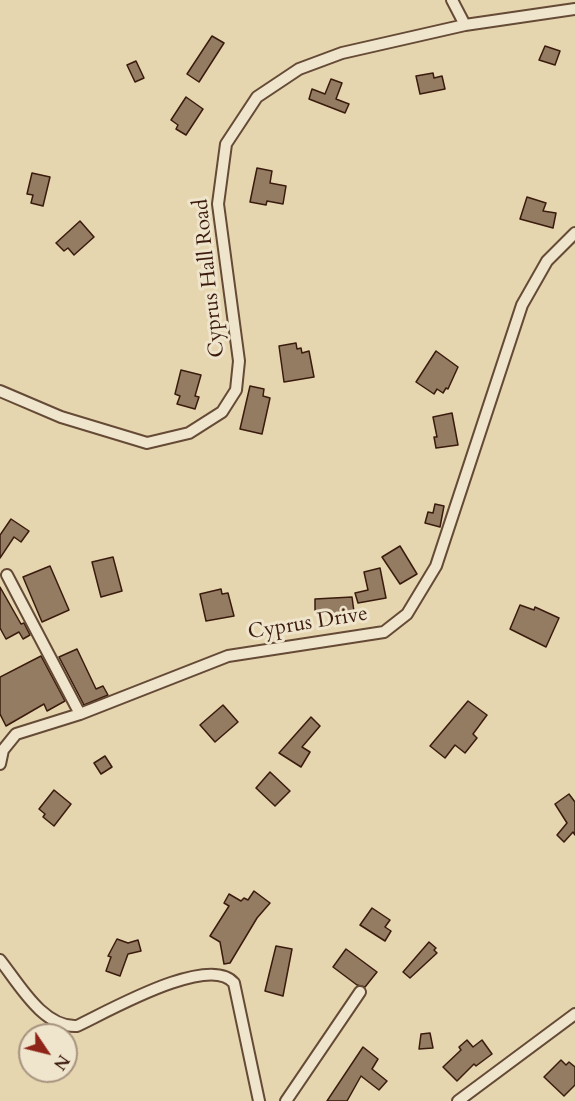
<!DOCTYPE html>
<style>
body{margin:0}
#map{position:relative;width:575px;height:1101px;overflow:hidden;background:#e6d6b0;font-family:Cardo,serif}
canvas{display:block}
.north{position:absolute;left:18px;top:1023px;width:60px;height:60px;box-sizing:border-box;background:#efe4cc;border:2px solid #a79480;border-radius:50%;rotate:125deg;font-size:16px;font-weight:700;line-height:24px;text-align:center;color:#3a1b0d}
.north::after{content:'';display:block;margin:auto;width:21px;height:27px;background:#8f2418;clip-path:polygon(50% 0,100% 100%,50% 72%,0 100%)}
</style>
<div id="map">
<canvas width="575" height="1101"></canvas>
<div class="north">N</div>
</div>
<script>
const c = document.querySelector('canvas').getContext('2d');
c.lineJoin = 'round';
function paint(path, color) { c.fillStyle = color; c.fill(path, 'evenodd'); }
function stroke(path, color, width, dash) { c.strokeStyle = color; c.lineWidth = width; c.lineCap = dash ? 'butt' : 'round'; c.setLineDash(dash || []); c.stroke(path); }
function label(font, color, halo, rows, align = 'center') {
  c.font = font + ' Cardo,serif'; c.lineWidth = 6; c.setLineDash([]); c.textBaseline = 'middle'; c.strokeStyle = halo; c.fillStyle = color; for (const [text, x, y, turn = 0] of rows) {
    c.save(); c.translate(x, y); c.rotate((+turn || 0) * Math.PI / 180); c.textAlign = isNaN(turn) ? turn : align; if (halo) c.strokeText(text, 0, 0); c.fillText(text, 0, 0); c.restore();
  }
}
const building = new Path2D(`
 M 212,36 L 224,43 L 199,82 L 187,74 Z
 M 545,46 L 560,51 L 555,65 L 539,60 Z
 M 136,61 L 144,78 L 135,82 L 127,65 Z
 M 433,73 L 434,78 L 442,76 L 445,89 L 420,94 L 416,76 Z
 M 331,79 L 342,83 L 336,99 L 349,104 L 345,113 L 309,99 L 312,89 L 325,94 Z
 M 186,97 L 203,109 L 186,135 L 176,129 L 178,125 L 171,120 Z
 M 257,168 L 272,171 L 270,183 L 286,186 L 283,204 L 267,201 L 266,205 L 250,202 Z
 M 32,173 L 50,177 L 43,206 L 31,203 L 33,195 L 27,194 Z
 M 527,197 L 546,203 L 543,211 L 556,213 L 553,228 L 520,219 Z
 M 80,221 L 94,237 L 74,255 L 68,248 L 64,251 L 56,243 Z
 M 296,343 L 297,349 L 301,348 L 302,353 L 309,351 L 314,377 L 284,382 L 279,346 Z
 M 436,351 L 458,367 L 448,389 L 446,388 L 443,393 L 437,389 L 434,394 L 416,382 Z
 M 181,370 L 201,375 L 195,396 L 199,397 L 195,409 L 177,404 L 180,396 L 175,394 Z
 M 250,386 L 264,389 L 263,396 L 270,398 L 262,434 L 240,429 Z
 M 452,413 L 458,445 L 436,448 L 434,437 L 437,437 L 433,417 Z
 M 435,504 L 444,506 L 440,527 L 425,523 L 428,512 L 433,513 Z
 M 11,519 L 29,531 L 21,542 L 14,537 L 0,558 L 0,535 Z
 M 400,546 L 417,574 L 400,584 L 382,557 Z
 M 113,557 L 122,591 L 101,597 L 92,562 Z
 M 50,566 L 69,610 L 42,622 L 23,577 Z
 M 380,568 L 386,598 L 358,603 L 355,593 L 368,590 L 364,572 Z
 M 0,587 L 21,624 L 24,623 L 30,635 L 23,639 L 19,632 L 6,639 L 0,628 Z
 M 221,589 L 222,594 L 228,593 L 234,616 L 206,621 L 200,594 Z
 M 352,597 L 355,619 L 332,622 L 331,613 L 315,613 L 315,599 Z
 M 520,605 L 534,610 L 535,607 L 559,618 L 546,647 L 510,629 Z
 M 77,649 L 96,689 L 103,686 L 108,695 L 84,705 L 59,657 Z
 M 41,656 L 65,701 L 47,711 L 44,704 L 6,726 L 0,714 L 0,677 Z
 M 468,701 L 487,715 L 473,734 L 477,738 L 465,753 L 455,745 L 445,758 L 430,746 Z
 M 223,705 L 238,722 L 215,742 L 200,725 Z
 M 311,717 L 320,726 L 302,747 L 310,752 L 301,767 L 279,753 Z
 M 105,756 L 112,767 L 101,774 L 94,763 Z
 M 270,772 L 290,791 L 275,806 L 256,788 Z
 M 54,790 L 71,804 L 54,826 L 43,817 L 45,814 L 39,809 Z
 M 569,794 L 575,802 L 575,835 L 573,832 L 564,842 L 557,835 L 567,823 L 555,804 Z
 M 254,891 L 270,903 L 257,918 L 230,963 L 224,964 L 220,942 L 210,936 L 229,906 L 224,903 L 229,894 L 241,901 L 244,898 L 248,900 Z
 M 372,908 L 390,920 L 385,927 L 391,931 L 385,941 L 360,925 Z
 M 117,939 L 128,943 L 138,940 L 141,951 L 128,954 L 120,976 L 106,971 L 111,957 L 108,956 Z
 M 429,942 L 436,948 L 434,950 L 437,953 L 410,978 L 403,972 Z
 M 276,946 L 292,949 L 283,996 L 265,991 Z
 M 346,949 L 377,972 L 365,987 L 357,985 L 333,967 Z
 M 430,1033 L 433,1048 L 419,1049 L 421,1034 Z
 M 467,1040 L 473,1047 L 482,1040 L 492,1054 L 476,1066 L 474,1064 L 457,1081 L 443,1067 L 461,1050 L 459,1047 Z
 M 363,1047 L 378,1059 L 372,1069 L 387,1081 L 379,1090 L 361,1076 L 347,1101 L 327,1101 Z
 M 561,1060 L 566,1065 L 569,1062 L 575,1067 L 575,1085 L 564,1096 L 544,1077 Z`);
paint(building, '#937c62');
stroke(building, '#3a1b0d', 1.5);
const street = new Path2D(`
 M 452,0 L 465,25
 M 0,391 L 61,417 L 147,443 L 189,433 L 222,412 L 236,390 L 239,361 L 218,204 L 226,144 L 257,97 L 299,69 L 342,53 L 465,25 L 575,9
 M 7,575 L 80,714
 M 0,764 L 3,750 L 16,734 L 80,714 L 228,656 L 384,632 L 407,614 L 436,566 L 522,305 L 547,261 L 575,233
 M 0,960 C 19,984 43,1028 77,1026 C 107,1012 209,953 234,983 L 259,1101
 M 286,1101 L 360,992
 M 458,1101 L 575,1014`);
stroke(street, '#654a36', 14);
stroke(street, '#efe4cc', 10);
label('21px', '#3a1b0d', '#efe4cc', [
 ["Cyprus Hall Road",210,278,-96],
 ["Cyprus Drive",308,624,-9]
]);
</script>
